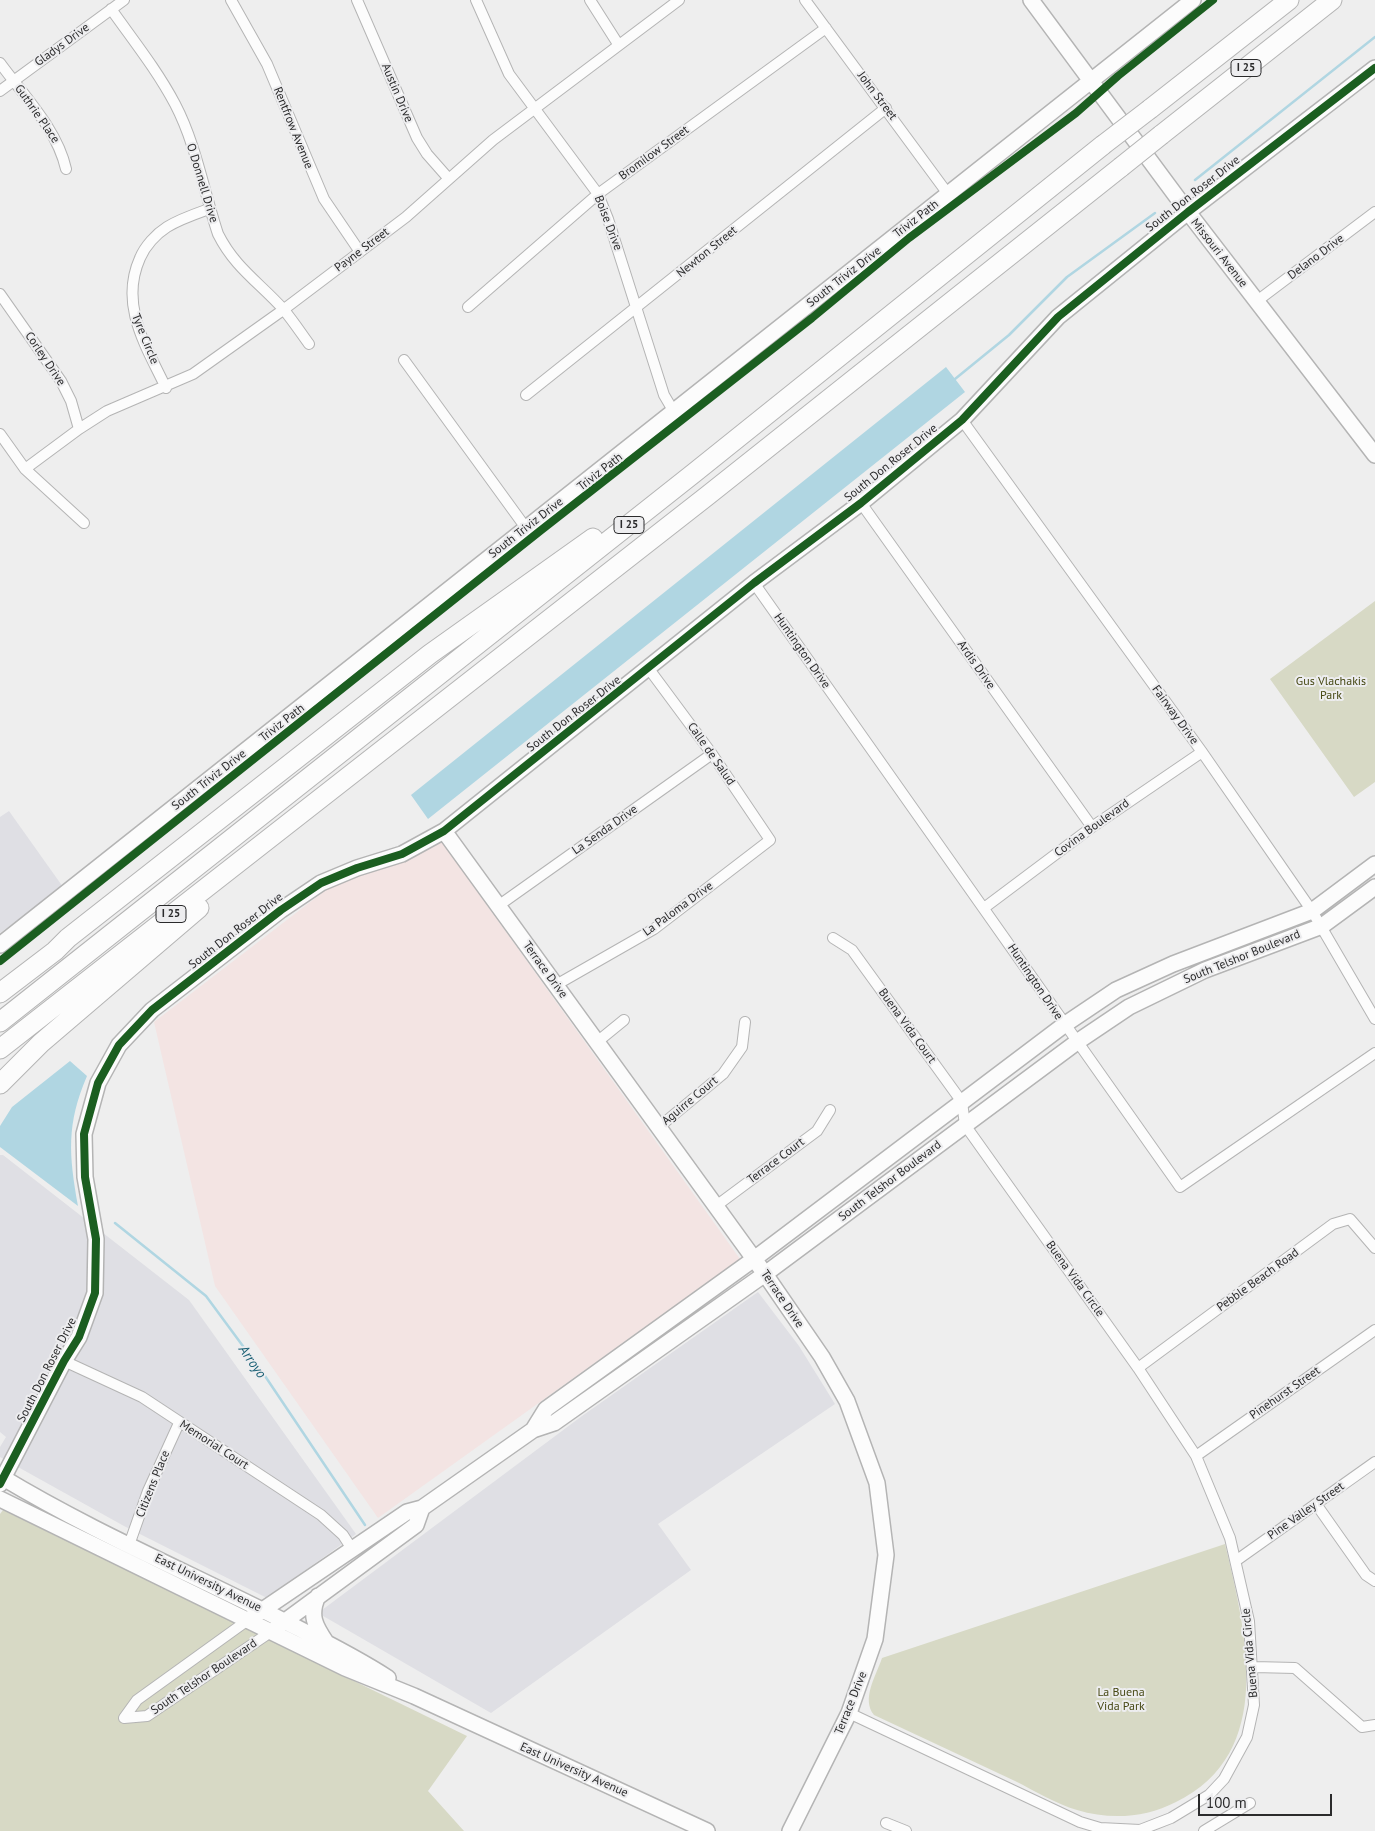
<!DOCTYPE html>
<style>
body{margin:0}
#map{position:relative;width:1375px;height:1831px;overflow:hidden;background:#eee;font-family:"PT Sans",sans-serif}
canvas{display:block}
.scale{position:absolute;left:1198px;top:1794px;width:134px;height:22px;box-sizing:border-box;border:2px solid #2b2b2c;border-top:0;padding-left:6px;font-size:15px;line-height:18px;white-space:nowrap;color:#2b2b2c;-webkit-text-stroke:4px #ededef;paint-order:stroke}
</style>
<div id="map">
<canvas width="1375" height="1831"></canvas>
<div class="scale">100 m</div>
</div>
<script>
const c = document.querySelector('canvas').getContext('2d');
c.lineJoin = 'round';
function paint(path, color) { c.fillStyle = color; c.fill(path, 'evenodd'); }
function stroke(path, color, width, dash) { c.strokeStyle = color; c.lineWidth = width; c.lineCap = dash ? 'butt' : 'round'; c.setLineDash(dash || []); c.stroke(path); }
function label(font, color, halo, rows, align = 'center') {
  c.font = font + ' "PT Sans",sans-serif'; c.lineWidth = 4; c.setLineDash([]); c.textBaseline = 'middle'; c.strokeStyle = halo; c.fillStyle = color; for (const [text, x, y, turn = 0] of rows) {
    c.save(); c.translate(x, y); c.rotate((+turn || 0) * Math.PI / 180); c.textAlign = isNaN(turn) ? turn : align; if (halo) c.strokeText(text, 0, 0); c.fillText(text, 0, 0); c.restore();
  }
}
paint(new Path2D(`
 M 9,811 L 63,887 L 0,933 L 0,817 Z
 M 0,1155 L 3,1155 L 189,1300 L 356,1534 L 267,1598 L 124,1526 L 0,1457 L 0,1447 L 6,1437 L 0,1432 Z
 M 758,1292 L 799,1346 L 835,1404 L 658,1524 L 691,1570 L 491,1713 L 318,1613 L 582,1416 Z`), '#dfdfe4');
paint(new Path2D(`
 M 441,841 L 740,1259 L 378,1518 L 215,1286 L 154,1022 L 335,883 L 406,861 Z`), '#f3e4e3');
paint(new Path2D(`
 M 1375,601 L 1375,782 L 1354,797 L 1270,679 Z
 M 3,1510 L 467,1736 L 428,1791 L 464,1831 L 0,1831 L 0,1514 Z
 M 1225,1544 C 1246,1632 1277,1753 1176,1802 C 1145,1818 1110,1820 1077,1810 C 1056,1804 1035,1791 1015,1781 C 968,1759 921,1737 874,1715 C 861,1699 876,1676 882,1658 Z`), '#d7d9c5');
paint(new Path2D(`
 M 946,367 L 965,392 L 428,819 L 411,795 Z
 M 70,1061 L 87,1076 C 66,1125 69,1155 78,1206 L 0,1147 L 0,1126 L 12,1107 Z`), '#b0d6e2');
stroke(new Path2D(`
 M 1195,180 L 1375,37
 M 955,379 L 1009,335 L 1067,277 L 1155,213
 M 115,1223 L 206,1296 L 265,1376 L 365,1525`), '#b0d6e2', 2.5);
const street = new Path2D(`
 M 231,0 L 267,64 L 324,199 L 360,252
 M 357,0 L 417,138 L 427,154 L 449,179
 M 476,0 L 509,74 L 598,194 L 608,219 L 664,395 L 674,412
 M 590,0 L 618,44
 M 805,0 L 948,194
 M 111,9 C 133,40 157,70 175,104 C 196,144 204,192 218,234 C 235,268 260,283 284,310 C 293,321 301,333 309,344
 M 0,63 C 24,96 57,129 66,169
 M 0,91 L 124,0
 M 0,294 L 61,381 L 71,401 L 79,429
 M 1257,301 L 1375,212
 M 468,307 L 598,194 L 826,28
 M 404,360 L 526,528
 M 166,388 C 146,346 119,305 140,258 C 145,246 156,234 167,227 C 180,219 195,214 209,209
 M 526,395 L 886,108
 M 962,420 L 1202,752 L 1312,911 L 1375,1019
 M 0,434 L 25,469 L 84,523
 M 25,469 L 79,429 L 107,411 L 193,374 L 283,310 L 406,217 L 493,140 L 679,0
 M 861,503 L 1092,827
 M 754,583 L 1180,1187 L 1375,1053
 M 498,906 L 712,754
 M 984,908 L 1092,827 L 1202,752
 M 833,938 L 852,950 L 962,1102 L 965,1125 L 1138,1368 L 1196,1456 L 1230,1538 L 1249,1621 L 1254,1705 L 1247,1737 L 1224,1779 L 1209,1795 L 1171,1818 L 1140,1830 L 1100,1828 L 1080,1822 L 849,1713
 M 556,985 L 654,929 L 770,840 L 712,754 L 649,669
 M 597,1042 L 624,1020
 M 659,1127 L 723,1074 L 742,1047 L 745,1022
 M 716,1206 L 817,1131 L 830,1110
 M 64,1361 L 142,1397 L 321,1515 L 343,1535 L 352,1549
 M 1138,1368 L 1333,1224 L 1350,1219 L 1375,1248
 M 1196,1456 L 1375,1330
 M 1316,1504 L 1366,1575 L 1375,1581
 M 129,1545 L 148,1491 L 179,1423
 M 1237,1560 L 1375,1462
 M 1254,1667 L 1295,1668 L 1362,1727 L 1375,1725
 M 124,1718 L 147,1716 L 272,1631
 M 124,1718 L 137,1700 L 248,1620
 M 886,1823 L 906,1831
 M 1204,1831 L 1250,1803`);
const secondary = new Path2D(`
 M 1031,0 L 1188,212 L 1375,455
 M 444,831 L 765,1274 L 822,1357 L 847,1401 L 877,1483 L 886,1555 L 875,1639 L 849,1713 L 790,1831
 M 0,945 L 1193,0
 M 533,1430 L 546,1409 L 754,1259 L 1064,1025 L 1116,990 L 1173,964 L 1312,911 L 1375,864
 M 0,1476 C 89,1530 185,1571 278,1618 C 315,1637 353,1655 388,1678
 M 0,1484 L 64,1361 L 79,1337 L 95,1293 L 96,1239 L 85,1177 L 84,1134 L 98,1083 L 119,1045 L 152,1010 L 281,910 L 321,883 L 357,868 L 402,854 L 444,831 L 754,583 L 861,503 L 962,420 L 1058,317 L 1188,212 L 1375,68
 M 0,1499 L 345,1668 L 414,1696 L 707,1831
 M 318,1596 C 309,1615 315,1626 326,1642
 M 248,1620 L 407,1512 L 422,1508 L 533,1430 L 554,1423 L 765,1274 L 1077,1042 L 1129,1007 L 1205,970 L 1322,926 L 1375,887
 M 277,1627 L 416,1525 L 422,1508`);
const highway = new Path2D(`
 M 1150,109 L 1289,0
 M 1161,135 L 1332,0
 M 0,993 L 55,951 L 68,938 L 430,654 L 593,538
 M 0,1022 L 694,473 L 1103,145
 M 0,1049 L 707,496 L 1121,167
 M 0,1084 L 41,1043 L 199,908`);
stroke(street, '#b4b4b4', 12);
stroke(secondary, '#b4b4b4', 18);
stroke(highway, '#b4b4b4', 21);
stroke(street, '#fcfcfc', 10);
stroke(secondary, '#fcfcfc', 15);
stroke(highway, '#fcfcfc', 19);
const highwayBridge = new Path2D(`
 M 1103,145 L 1150,109
 M 1121,167 L 1161,135`);
stroke(highwayBridge, '#b4b4b4', 21, []);
stroke(highwayBridge, '#fcfcfc', 19);
stroke(new Path2D(`
 M 0,961 L 540,531 L 812,318 L 909,238 L 1076,113 L 1118,76 L 1213,0
 M 0,1484 L 64,1361 L 79,1337 L 95,1293 L 96,1239 L 85,1177 L 84,1134 L 98,1083 L 119,1045 L 152,1010 L 281,910 L 321,883 L 357,868 L 402,854 L 444,831 L 754,583 L 861,503 L 962,420 L 1058,317 L 1188,212 L 1375,68`), '#1b5e20', 8);
for (const [x, y, w] of [
 [1246,68,30],
 [629,525,30],
 [171,914,30]
]) { const box = new Path2D(); box.roundRect(x - w / 2, y - 8.5, w, 17, 4); c.fillStyle = '#ededef'; c.fill(box); stroke(box, '#2b2b2c', 1); }
label('bold 11px', '#2b2b2c', null, [
 ["I 25",1246,68],
 ["I 25",629,525],
 ["I 25",171,914]
]);
label('12px', '#2b2b2c', '#ededef', [
 ["Gladys Drive",62,45,-36],
 ["Austin Drive",397,93,67],
 ["John Street",877,96,53],
 ["Guthrie Place",37,114,55],
 ["Rentfrow Avenue",293,128,68],
 ["Bromilow Street",654,153,-36],
 ["O Donnell Drive",202,183,73],
 ["South Don Roser Drive",1193,194,-38],
 ["Triviz Path",916,219,-38],
 ["Boise Drive",608,223,69],
 ["Payne Street",362,250,-37],
 ["Newton Street",707,252,-39],
 ["Missouri Avenue",1219,253,52],
 ["Delano Drive",1316,257,-37],
 ["South Triviz Drive",844,277,-38],
 ["Tyre Circle",145,339,68],
 ["Corley Drive",45,359,56],
 ["South Don Roser Drive",891,463,-39],
 ["Triviz Path",600,472,-38],
 ["South Triviz Drive",526,528,-38],
 ["Huntington Drive",802,651,55],
 ["Ardis Drive",976,665,55],
 ["South Don Roser Drive",574,714,-38],
 ["Fairway Drive",1175,715,54],
 ["Triviz Path",282,723,-38],
 ["Calle de Salud",711,754,55],
 ["South Triviz Drive",209,780,-38],
 ["Covina Boulevard",1092,828,-36],
 ["La Senda Drive",605,830,-35],
 ["La Paloma Drive",678,909,-36],
 ["South Don Roser Drive",236,931,-38],
 ["South Telshor Boulevard",1242,957,-22],
 ["Terrace Drive",545,970,54],
 ["Huntington Drive",1035,982,56],
 ["Buena Vida Court",907,1026,54],
 ["Aguirre Court",690,1101,-40],
 ["Terrace Court",776,1161,-37],
 ["South Telshor Boulevard",890,1181,-37],
 ["Buena Vida Circle",1075,1279,54],
 ["Pebble Beach Road",1258,1280,-36],
 ["Terrace Drive",782,1299,56],
 ["South Don Roser Drive",47,1370,-63],
 ["Pinehurst Street",1285,1393,-35],
 ["Memorial Court",214,1445,33],
 ["Citizens Place",153,1484,-68],
 ["Pine Valley Street",1306,1511,-35],
 ["East University Avenue",208,1583,26],
 ["Buena Vida Circle",1250,1653,-95],
 ["South Telshor Boulevard",204,1677,-34],
 ["Terrace Drive",851,1703,-68],
 ["East University Avenue",574,1770,24]
]);
label('12px', '#464813', '#ededef', [
 ["Gus Vlachakis",1331,682],
 ["Park",1331,696],
 ["La Buena",1121,1693],
 ["Vida Park",1121,1707]
]);
label('italic 14px', '#1c6175', '#ededef', [
 ["Arroyo",252,1362,55]
]);
</script>
